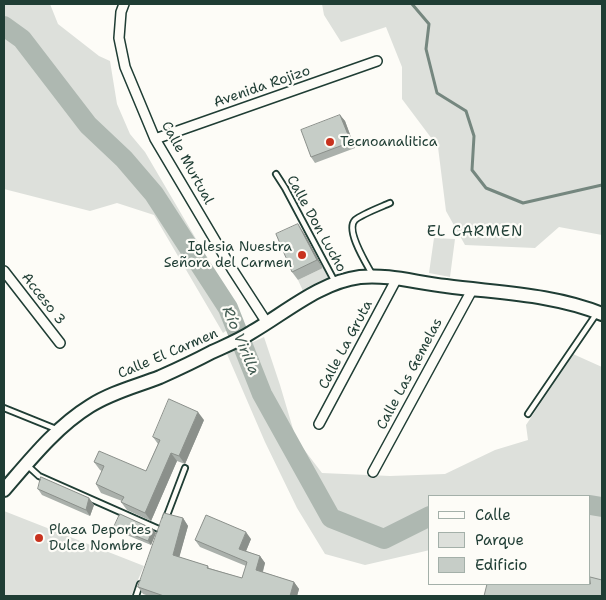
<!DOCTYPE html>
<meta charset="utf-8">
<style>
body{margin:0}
#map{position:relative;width:606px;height:600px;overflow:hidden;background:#fdfcf7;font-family:"Shantell Sans",sans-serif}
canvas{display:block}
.frame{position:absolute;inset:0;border:5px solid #1f3d34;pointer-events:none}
.legend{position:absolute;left:428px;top:495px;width:162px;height:90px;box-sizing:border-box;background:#fdfcf7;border:1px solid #a4b0a9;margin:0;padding:6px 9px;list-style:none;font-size:15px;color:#1f3d34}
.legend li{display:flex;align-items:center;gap:10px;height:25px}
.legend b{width:25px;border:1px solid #a4b0a9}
</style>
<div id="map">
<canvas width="606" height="600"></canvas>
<div class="frame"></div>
<ul class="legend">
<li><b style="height:6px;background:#fdfcf7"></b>Calle</li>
<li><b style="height:14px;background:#dde0db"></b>Parque</li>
<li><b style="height:14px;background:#c6cdc7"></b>Edificio</li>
</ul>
</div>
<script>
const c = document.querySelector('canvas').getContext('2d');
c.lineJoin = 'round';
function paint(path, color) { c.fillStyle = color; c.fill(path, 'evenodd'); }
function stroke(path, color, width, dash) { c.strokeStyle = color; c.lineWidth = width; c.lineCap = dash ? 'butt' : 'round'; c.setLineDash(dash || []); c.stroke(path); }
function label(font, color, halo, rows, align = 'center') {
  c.font = font + ' "Shantell Sans",sans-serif'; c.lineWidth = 4.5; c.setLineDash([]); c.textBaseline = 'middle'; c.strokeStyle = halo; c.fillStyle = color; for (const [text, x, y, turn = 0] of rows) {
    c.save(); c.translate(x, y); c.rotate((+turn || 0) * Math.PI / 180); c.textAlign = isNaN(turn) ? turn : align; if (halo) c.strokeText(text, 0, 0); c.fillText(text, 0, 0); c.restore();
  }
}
paint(new Path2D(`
 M 4,4 L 50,4 L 58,24 L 99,56 L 110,61 L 117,104 L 130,134 L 145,152 L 243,319 L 223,333 L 154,215 L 117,203 L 90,211 L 4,189 Z
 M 322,4 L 602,4 L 602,235 L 559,227 L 535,248 L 465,245 L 446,211 L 438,147 L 402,99 L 402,67 L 386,27 L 341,42 L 324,15 Z
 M 434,238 L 455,239 L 450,277 L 429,273 Z
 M 323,268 L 330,281 L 304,293 L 298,280 Z
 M 264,337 L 280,385 L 296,439 L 322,473 L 390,476 L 445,474 L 495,450 L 528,440 L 526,425 L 573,354 L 602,367 L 602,587 L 590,584 L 590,496 L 430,496 L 430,550 L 365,565 L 325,554 L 297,508 L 265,442 L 227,354 Z
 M 4,511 L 144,566 L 131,596 L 4,596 Z`), '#dde0db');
stroke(new Path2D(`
 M 412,4 L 429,24 L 426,49 L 437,93 L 466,111 L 474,136 L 472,170 L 486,188 L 523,203 L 602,185`), '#75877f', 3);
stroke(new Path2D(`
 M 4,26 L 22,39 L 88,125 L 124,159 L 154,194 L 228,308 L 262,394 L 331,518 L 384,539 L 430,516
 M 590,505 L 602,507`), '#aeb8b1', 20);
const lane = new Path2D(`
 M 276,174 L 285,188 L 335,282
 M 372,274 C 366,263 345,230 355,220 C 362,214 381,207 390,203
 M 4,408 L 56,429
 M 528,414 L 597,313
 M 28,466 L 39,476 L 161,530
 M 166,518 L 185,468
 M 136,596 L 140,584`);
const street = new Path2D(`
 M 124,4 L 121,12 L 119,38 L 125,67 L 155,139 L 232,269 L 267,323
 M 155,139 L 377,61
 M 4,271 L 60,343
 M 319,424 L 397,278
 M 373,472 L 472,290`);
const secondary = new Path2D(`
 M 4,490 C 30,460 56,427 90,406 C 112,392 137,386 160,377 C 178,369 195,361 212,352 C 225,346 240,340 252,332 C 285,313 320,282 360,277 C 389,274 417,283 446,286 C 498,293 553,294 602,314`);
stroke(lane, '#1f3d34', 8);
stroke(street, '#1f3d34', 12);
stroke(secondary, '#1f3d34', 16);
stroke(lane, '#fdfcf7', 4.5);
stroke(street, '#fdfcf7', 9);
stroke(secondary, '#fdfcf7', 12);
paint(new Path2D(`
 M 340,115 L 345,121 L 355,148 L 315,163 L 311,157 Z
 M 304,233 L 323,268 L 298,280 L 292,272 Z
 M 204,420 L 185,464 L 177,461 L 151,521 L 127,510 L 121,502 L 122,501 L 101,493 L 96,484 L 102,471 L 100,470 L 94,462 L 146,471 L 158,444 L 153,437 Z
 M 38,489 L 89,498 L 94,505 L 90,516 L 42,495 Z
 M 183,518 L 188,526 L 179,557 L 208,566 L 209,568 L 242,578 L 246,566 L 200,547 L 195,540 L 251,539 L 246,551 L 260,556 L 265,563 L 263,572 L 294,582 L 299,589 L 297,596 L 149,596 L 143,594 L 138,587 Z
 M 114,527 L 156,533 L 151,545 L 117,531 Z`), '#aab0ab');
paint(new Path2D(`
 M 340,115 L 345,121 L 355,148 L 351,142 Z
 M 298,224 L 304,233 L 323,268 L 317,260 Z
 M 198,412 L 204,420 L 185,464 L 179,456 Z
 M 171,453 L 177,461 L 151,521 L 145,513 Z
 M 89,498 L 94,505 L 90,516 L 86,510 Z
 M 183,518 L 188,526 L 178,562 L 173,555 Z
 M 153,529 L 156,533 L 151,545 L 148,541 Z
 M 246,532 L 251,539 L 244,556 L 239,549 Z
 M 260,556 L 265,563 L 261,577 L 256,570 Z
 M 294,582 L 299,589 L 297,596 L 290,596 Z`), '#8b908b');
const building = new Path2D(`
 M 340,115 L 351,142 L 311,157 L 301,130 Z
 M 298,224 L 317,260 L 292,272 L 276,234 Z
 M 169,399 L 198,412 L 179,456 L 171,453 L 145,513 L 121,502 L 124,497 L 96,484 L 104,466 L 94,462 L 99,451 L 146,471 L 160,440 L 153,437 Z
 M 41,477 L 89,498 L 86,510 L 38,489 Z
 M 164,513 L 183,518 L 173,555 L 208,566 L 207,568 L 242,578 L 247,562 L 195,540 L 206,515 L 246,532 L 239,549 L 260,556 L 256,570 L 294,582 L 290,596 L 164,596 L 138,587 Z
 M 120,514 L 153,529 L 148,541 L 114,527 Z
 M 590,577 L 602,580 L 602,596 L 484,596 L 487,584 L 590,584 Z`);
paint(building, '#c6cdc7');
stroke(building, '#8b908b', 1);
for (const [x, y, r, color] of [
 [330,142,5,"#c8321e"],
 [302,255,5,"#c8321e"],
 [39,538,5,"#c8321e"]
]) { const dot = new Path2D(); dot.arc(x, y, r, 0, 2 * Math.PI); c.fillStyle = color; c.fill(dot); stroke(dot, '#fdfcf7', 2); }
label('14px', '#1f3d34', '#fdfcf7', [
 ["Avenida Rojizo",262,87,-19],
 ["Calle Murtual",187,163,61],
 ["Calle Don Lucho",316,224,61],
 ["Acceso 3",43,299,52],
 ["Calle La Gruta",346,345,-62],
 ["Calle El Carmen",168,354,-23],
 ["Calle Las Gemelas",410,374,-62]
]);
label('14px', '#1f3d34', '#fdfcf7', [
 ["Tecnoanalitica",340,142],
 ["Iglesia Nuestra",292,247,"right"],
 ["Señora del Carmen",292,263,"right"],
 ["Plaza Deportes",49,530],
 ["Dulce Nombre",49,546]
], 'left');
c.letterSpacing = '1px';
label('15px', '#1f3d34', '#fdfcf7', [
 ["EL CARMEN",475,232]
]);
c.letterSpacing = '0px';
label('italic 15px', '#435c53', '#fdfcf7', [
 ["Río Virilla",240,341,67]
]);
</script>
